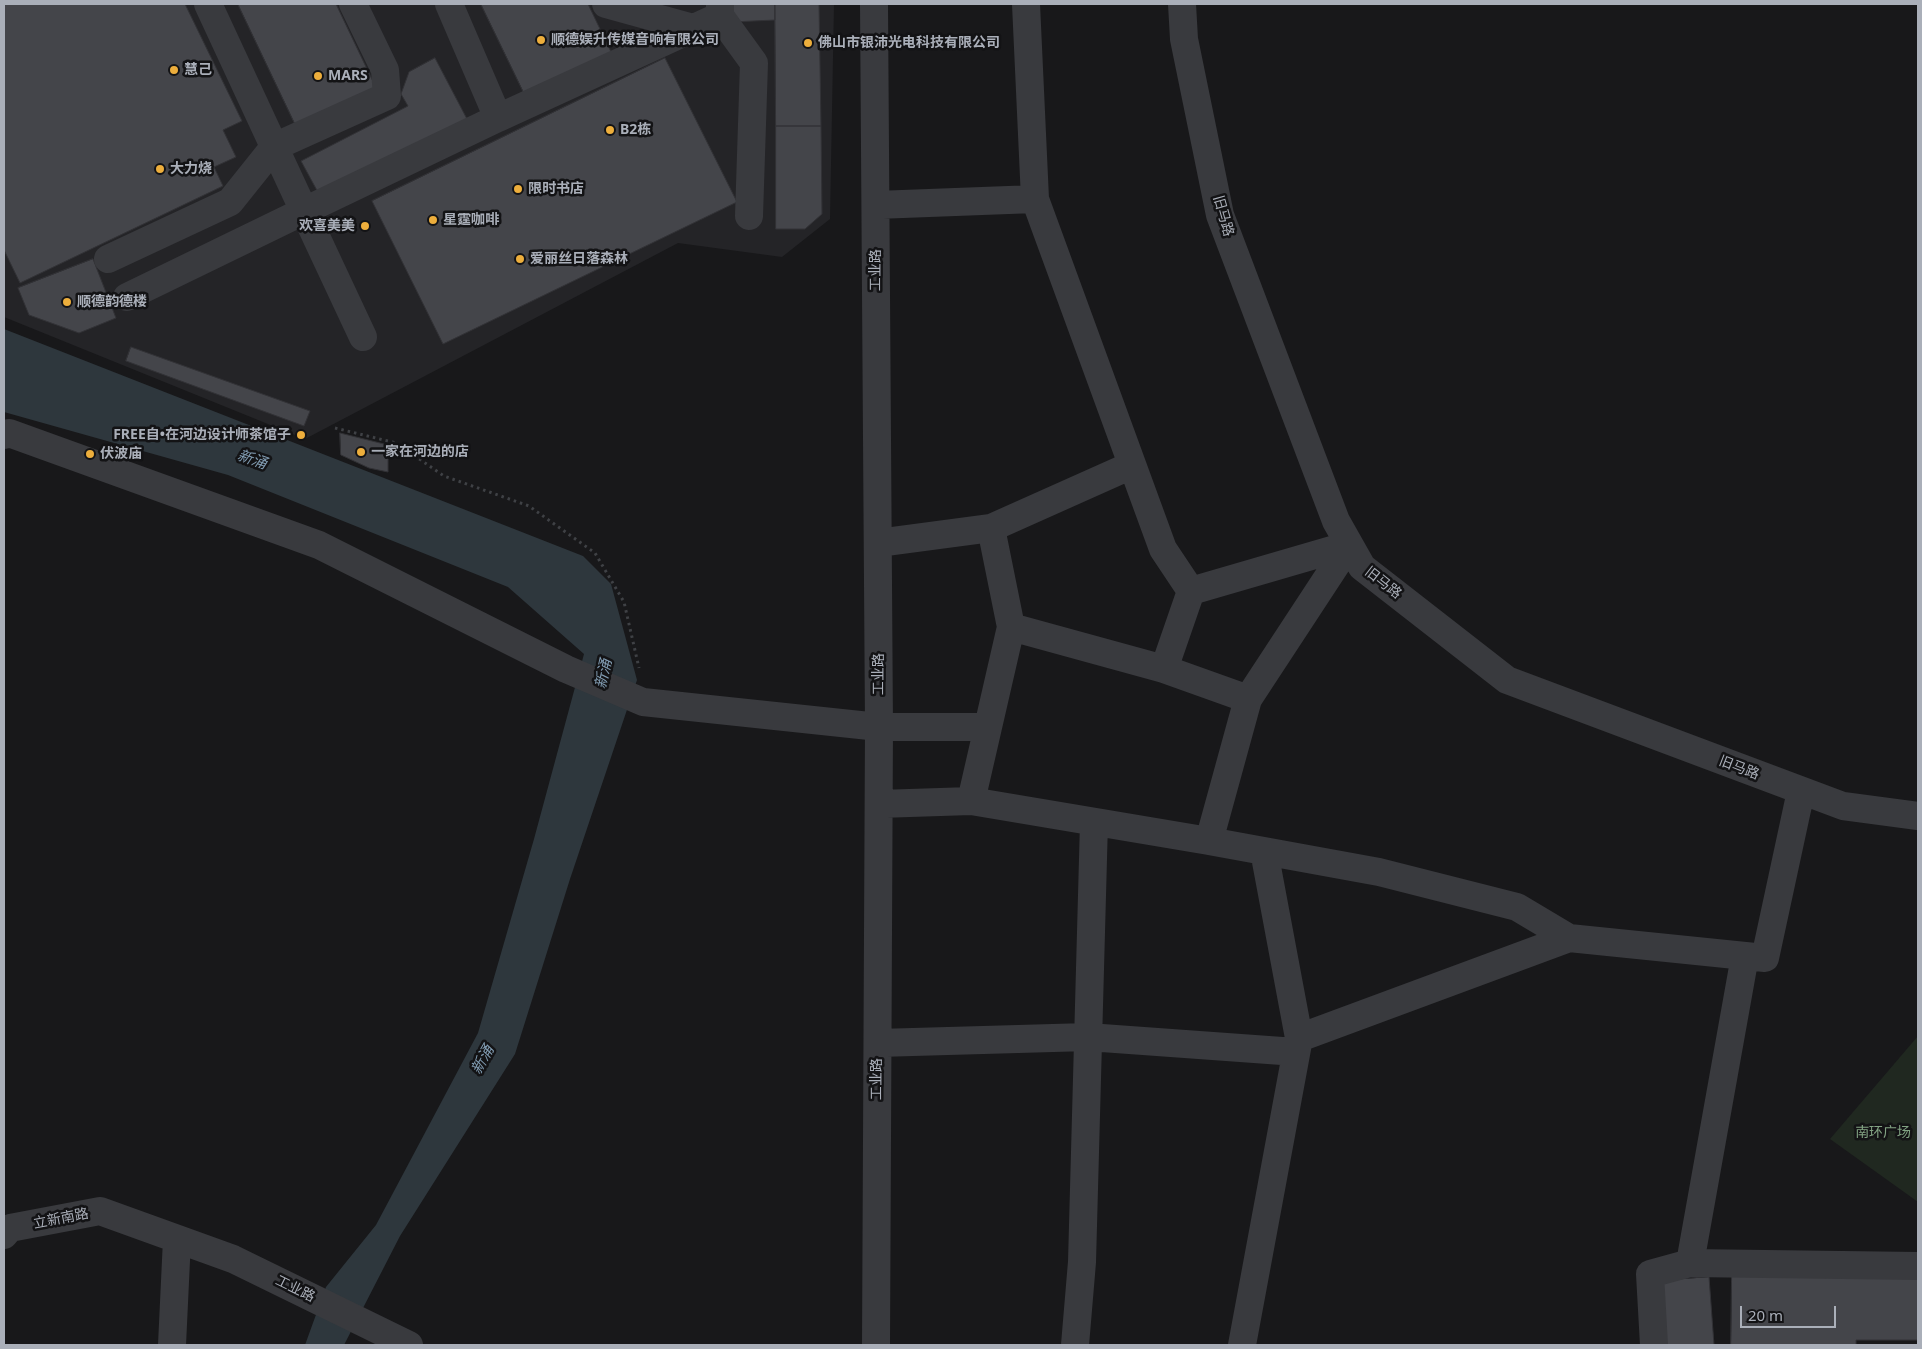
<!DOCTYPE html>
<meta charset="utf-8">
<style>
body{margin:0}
#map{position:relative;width:1922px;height:1349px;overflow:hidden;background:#18181a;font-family:"Noto Sans",sans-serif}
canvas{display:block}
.frame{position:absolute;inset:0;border:5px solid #aaafb9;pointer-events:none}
.scale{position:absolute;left:1740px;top:1306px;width:96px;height:22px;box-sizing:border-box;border:2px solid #aaafb9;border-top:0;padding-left:6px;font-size:15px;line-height:18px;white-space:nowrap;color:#aaafb9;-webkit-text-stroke:4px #131315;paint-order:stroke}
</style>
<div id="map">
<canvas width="1922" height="1349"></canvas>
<div class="frame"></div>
<div class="scale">20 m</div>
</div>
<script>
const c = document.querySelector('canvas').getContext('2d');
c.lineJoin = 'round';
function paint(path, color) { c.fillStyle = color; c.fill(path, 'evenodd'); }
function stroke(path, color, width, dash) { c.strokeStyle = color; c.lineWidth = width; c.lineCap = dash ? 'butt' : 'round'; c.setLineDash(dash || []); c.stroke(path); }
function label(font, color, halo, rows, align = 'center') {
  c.font = font + ' "Noto Sans","Noto Sans SC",sans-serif'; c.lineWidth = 5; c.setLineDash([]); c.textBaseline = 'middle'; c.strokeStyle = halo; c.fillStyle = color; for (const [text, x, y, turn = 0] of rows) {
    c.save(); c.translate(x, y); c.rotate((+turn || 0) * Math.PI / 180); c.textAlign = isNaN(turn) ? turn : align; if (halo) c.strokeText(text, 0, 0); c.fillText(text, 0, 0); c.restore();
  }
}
paint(new Path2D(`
 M 4,4 L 834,4 L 830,219 L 782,257 L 678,243 L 305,439 L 4,317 Z`), '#242427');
paint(new Path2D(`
 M 1918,1036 L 1918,1202 L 1830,1139 Z`), '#202820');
paint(new Path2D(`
 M 4,329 L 583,556 L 611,584 L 637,680 L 570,879 L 515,1054 L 400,1236 L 344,1345 L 305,1345 L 326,1287 L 376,1225 L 478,1033 L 534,839 L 584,654 L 508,587 L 228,475 L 4,412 Z`), '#2e373d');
const building = new Path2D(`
 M 4,4 L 185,4 L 242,121 L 223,130 L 236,157 L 214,167 L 223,186 L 20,283 L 4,250 Z
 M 238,4 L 336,4 L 378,92 L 298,130 Z
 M 481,4 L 588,4 L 613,56 L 526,97 Z
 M 732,4 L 775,4 L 775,20 L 732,22 Z
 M 775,4 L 819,4 L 821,126 L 776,126 Z
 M 435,58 L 467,119 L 320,196 L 301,161 L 408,106 L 401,94 L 409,72 Z
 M 665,58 L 737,202 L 443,344 L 372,201 Z
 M 776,126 L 821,126 L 822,214 L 805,229 L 776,229 Z
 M 93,259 L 116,318 L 79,333 L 29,315 L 18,288 Z
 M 131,347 L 310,411 L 304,426 L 126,361 Z
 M 340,433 L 388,445 L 388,472 L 369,468 L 341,455 Z
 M 1732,1275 L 1918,1276 L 1918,1340 L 1856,1340 L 1856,1345 L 1731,1345 Z
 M 1709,1277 L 1714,1345 L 1662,1345 L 1657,1281 Z`);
paint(building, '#44454a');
stroke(building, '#323236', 1);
stroke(new Path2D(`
 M 335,428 L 396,443 L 444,476 L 529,506 L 595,553 L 624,602 L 639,668`), '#3f4145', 3, [2.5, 4]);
stroke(new Path2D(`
 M 208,4 L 304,211 L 498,118 L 449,4
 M 606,4 L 693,28
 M 874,4 L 879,727 L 876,1345
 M 1026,4 L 1035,199 L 1163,549 L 1191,591 L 1349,545
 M 1182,4 L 1184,39 L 1220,215 L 1336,521 L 1362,567 L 1507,680 L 1843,806 L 1918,816
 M 720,16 L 754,63 L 749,216
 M 498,118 L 720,16 L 720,4
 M 876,205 L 1035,199
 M 108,259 L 230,202 L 274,147 L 387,96 L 385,70 L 353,4
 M 127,297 L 304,211 L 363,337
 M 4,435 L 9,433 L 319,545 L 566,669 L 643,702 L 879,727 L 988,727
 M 991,528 L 1011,627 L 1164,669 L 1191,591
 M 878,543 L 991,528 L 1132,465
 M 1164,669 L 1248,699 L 1349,545
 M 971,801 L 1209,841 L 1248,699
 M 879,804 L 971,801 L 1011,627
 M 1209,841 L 1379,872 L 1517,907 L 1569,938 L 1765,958 L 1801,791
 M 1299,1038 L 1569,938
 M 878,1043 L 1088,1037 L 1296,1052
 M 4,1235 L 10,1228 L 100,1211 L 233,1259 L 409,1345
 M 1690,1263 L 1745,956
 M 172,1345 L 177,1239
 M 1075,1345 L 1082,1262 L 1094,822
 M 1242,1345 L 1299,1038 L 1264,851
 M 1654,1345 L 1650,1274 L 1690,1263 L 1918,1266`), '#393a3e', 28);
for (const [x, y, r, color] of [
 [541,40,5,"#edae3c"],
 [808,43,5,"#edae3c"],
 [174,70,5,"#edae3c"],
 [318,76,5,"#edae3c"],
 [610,130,5,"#edae3c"],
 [160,169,5,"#edae3c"],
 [518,189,5,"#edae3c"],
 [433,220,5,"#edae3c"],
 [365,226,5,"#edae3c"],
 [520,259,5,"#edae3c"],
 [67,302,5,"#edae3c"],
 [301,435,5,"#edae3c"],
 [361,452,5,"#edae3c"],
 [90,454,5,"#edae3c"]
]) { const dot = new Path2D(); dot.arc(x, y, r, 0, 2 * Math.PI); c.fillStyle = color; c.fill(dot); stroke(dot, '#131315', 2); }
label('bold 14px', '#aaafb9', '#131315', [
 ["顺德娱升传媒音响有限公司",551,40],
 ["佛山市银沛光电科技有限公司",818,43],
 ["慧己",184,70],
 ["MARS",328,76],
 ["B2栋",620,130],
 ["大力烧",170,169],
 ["限时书店",528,189],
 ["星霆咖啡",443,220],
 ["欢喜美美",355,226,"right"],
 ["爱丽丝日落森林",530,259],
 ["顺德韵德楼",77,302],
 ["FREE自•在河边设计师茶馆子",291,435,"right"],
 ["一家在河边的店",371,452],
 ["伏波庙",100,454]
], 'left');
label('14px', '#aaafb9', '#131315', [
 ["旧马路",1223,216,74],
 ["工业路",876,270,-90],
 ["旧马路",1383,583,38],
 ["工业路",879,674,-90],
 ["旧马路",1739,768,21],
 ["工业路",877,1079,-90],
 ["立新南路",61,1219,-11],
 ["工业路",295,1289,26]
]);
label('14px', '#82a383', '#131315', [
 ["南环广场",1883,1133]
]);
label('italic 15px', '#829db3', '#131315', [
 ["新涌",252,460,19],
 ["新涌",604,674,-78],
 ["新涌",483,1060,-61]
]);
</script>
